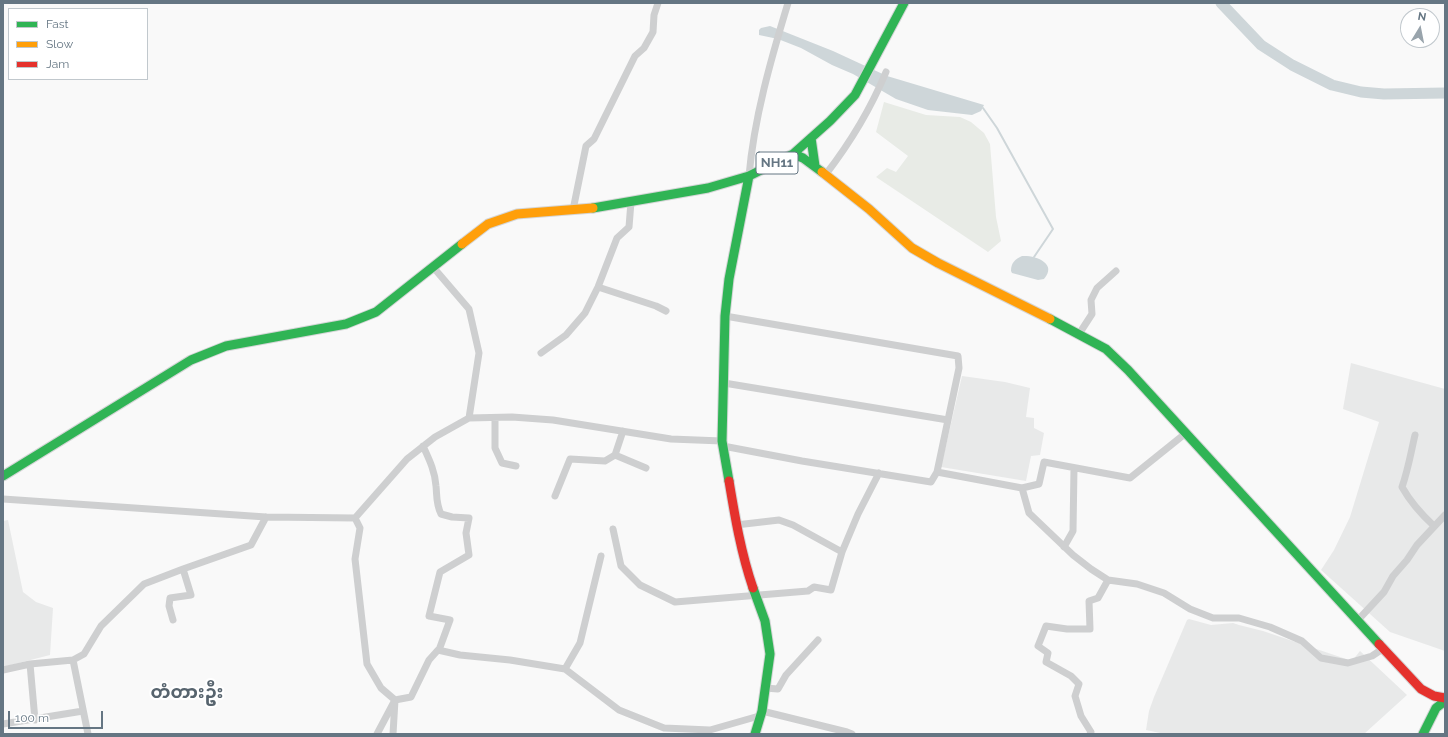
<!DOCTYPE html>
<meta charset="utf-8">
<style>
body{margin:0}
#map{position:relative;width:1448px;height:737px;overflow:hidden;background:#f9f9f9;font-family:Raleway,sans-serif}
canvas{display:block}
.frame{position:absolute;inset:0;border:4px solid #657683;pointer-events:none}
.legend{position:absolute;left:8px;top:8px;width:140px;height:72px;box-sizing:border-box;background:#fff;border:1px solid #c1c8cd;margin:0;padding:5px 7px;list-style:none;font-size:12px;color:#657683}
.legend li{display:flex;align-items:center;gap:8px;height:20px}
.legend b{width:20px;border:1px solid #c1c8cd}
.north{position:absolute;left:1400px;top:8px;width:40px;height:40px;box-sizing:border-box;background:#fff;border:1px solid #c1c8cd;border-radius:50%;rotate:10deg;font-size:11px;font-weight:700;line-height:16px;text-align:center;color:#657683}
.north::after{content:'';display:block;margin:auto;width:14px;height:18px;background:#99a4ac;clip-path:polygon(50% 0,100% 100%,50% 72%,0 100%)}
.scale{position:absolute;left:8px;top:711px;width:95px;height:18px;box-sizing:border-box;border:2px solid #657683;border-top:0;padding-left:5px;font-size:12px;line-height:14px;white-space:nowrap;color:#657683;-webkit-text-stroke:3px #fff;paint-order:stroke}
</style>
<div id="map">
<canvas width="1448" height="737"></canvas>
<div class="frame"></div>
<ul class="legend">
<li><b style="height:5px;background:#30b455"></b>Fast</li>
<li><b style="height:5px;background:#ff9f0a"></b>Slow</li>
<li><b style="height:5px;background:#e5322d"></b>Jam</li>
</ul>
<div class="north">N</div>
<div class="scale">100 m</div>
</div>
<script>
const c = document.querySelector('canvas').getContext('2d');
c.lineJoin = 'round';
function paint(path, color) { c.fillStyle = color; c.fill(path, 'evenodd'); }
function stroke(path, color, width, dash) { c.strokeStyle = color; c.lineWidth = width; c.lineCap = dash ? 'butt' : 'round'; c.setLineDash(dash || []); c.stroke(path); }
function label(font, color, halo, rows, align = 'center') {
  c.font = font + ' Raleway,"Noto Sans Myanmar",sans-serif'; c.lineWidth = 4; c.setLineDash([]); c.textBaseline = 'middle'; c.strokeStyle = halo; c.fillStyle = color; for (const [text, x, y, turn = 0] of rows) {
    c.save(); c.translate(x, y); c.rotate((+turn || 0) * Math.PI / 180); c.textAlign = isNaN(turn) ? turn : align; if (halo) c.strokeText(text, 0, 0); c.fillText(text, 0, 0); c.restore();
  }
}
paint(new Path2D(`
 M 1351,363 L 1445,389 L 1445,651 L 1390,632 L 1321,570 L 1334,550 L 1350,517 L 1379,422 L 1343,409 Z
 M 962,376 L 1005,382 L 1030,388 L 1026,417 L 1034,418 L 1034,428 L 1044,433 L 1040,455 L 1031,456 L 1026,481 L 941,467 Z
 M 8,520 L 23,592 L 36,602 L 53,608 L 50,655 L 3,667 L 3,521 Z
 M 1189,619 L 1211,625 L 1233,623 L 1239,625 L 1263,631 L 1352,661 L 1360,651 L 1407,695 L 1364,734 L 1165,734 L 1146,730 L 1149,711 L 1154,697 L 1187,620 Z`), '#e8e9e9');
paint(new Path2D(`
 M 884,102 L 926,115 L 960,117 L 971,122 L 984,133 L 990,144 L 996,217 L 1001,241 L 988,252 L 876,177 L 887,168 L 896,172 L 908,156 L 876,132 Z`), '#e8ebe6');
paint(new Path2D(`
 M 770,26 L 833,51 L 887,76 L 984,105 L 981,111 L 972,115 L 928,110 L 896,99 L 853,74 L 832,65 L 801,48 L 778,39 L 759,35 L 759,30 L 761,28 Z
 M 1022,256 C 1035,255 1058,263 1044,279 L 1038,280 L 1012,273 L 1011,271 C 1011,263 1015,259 1022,256 Z`), '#ced6d9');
stroke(new Path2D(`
 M 983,108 L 997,128 L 1053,229 L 1034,257`), '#ced6d9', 2);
stroke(new Path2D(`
 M 1221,3 L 1261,45 L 1292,65 L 1332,85 L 1361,92 L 1384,94 L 1445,93`), '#ced6d9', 11);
const fast = new Path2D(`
 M 811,138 L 815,166
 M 793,154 L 830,121 L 855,95 L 904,3
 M 593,208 L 708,188 L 749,176 L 793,154 L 803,158 L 822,172
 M 1050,319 L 1106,349 L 1128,370 L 1379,644
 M 3,476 L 191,360 L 226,346 L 346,324 L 376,312 L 462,244
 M 729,481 L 722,441 L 725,316 L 729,279 L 749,176
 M 753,588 L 765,621 L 770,654 L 762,711 L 755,734
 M 1423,734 L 1436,708 L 1445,701`);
const slow = new Path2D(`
 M 822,172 L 869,209 L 912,248 L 938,263 L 1050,319
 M 462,244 L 488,224 L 517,214 L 593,208`);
const jam = new Path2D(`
 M 729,481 C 735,517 741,553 753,588
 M 1379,644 L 1421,689 L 1434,696 L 1445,698`);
stroke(fast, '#d5d6d7', 11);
stroke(slow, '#d5d6d7', 11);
stroke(jam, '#d5d6d7', 11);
stroke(new Path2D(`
 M 826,174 C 850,143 871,108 886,72
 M 749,176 C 754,118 771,59 788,3
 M 573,210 L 586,146 L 594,139 L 635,56 L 644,48 L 653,32 L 654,15 L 658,3
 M 433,267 L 469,309 L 479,353 L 469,418
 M 598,287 L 656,306 L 666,311
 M 725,316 L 958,356 L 959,368 L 937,472
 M 1079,334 L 1092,314 L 1091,300 L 1097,288 L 1116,271
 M 541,353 L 566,335 L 585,313 L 598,287 L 617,238 L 629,227 L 631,202
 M 724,383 L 948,420
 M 495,418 L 495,448 L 502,463 L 516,466
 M 1415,435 C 1411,452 1408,470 1402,487 C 1411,503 1421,514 1434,526
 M 423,446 C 429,459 435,471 436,486 C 437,496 436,504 441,514 L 452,517 L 469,518 L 466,533 L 469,555 L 440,572 L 429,616 L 450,620 L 439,650
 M 723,446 L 802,461 L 931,482 L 937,472 L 1022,488 L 1039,484 L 1044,462 L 1130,478 L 1186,433
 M 615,455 L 646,468
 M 1022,488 L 1029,513 L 1073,555 L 1091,569 L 1108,580 L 1137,584 L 1164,593 L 1190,609 L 1213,618 L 1239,618 L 1270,627 L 1302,641 L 1321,658 L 1348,663 L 1372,656 L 1384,648
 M 555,496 L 570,459 L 605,461 L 615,455 L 623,431
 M 3,499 L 266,517 L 355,518 L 407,459 L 435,437 L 469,418 L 512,417 L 553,420 L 671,439 L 722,441
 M 355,518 L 360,528 L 355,559 L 367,664 L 381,688 L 395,700 L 393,734
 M 736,525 L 779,520 L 793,525 L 842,552
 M 613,529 L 621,566 L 640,585 L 675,602 L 808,591 L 814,587 L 831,590 L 842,552 L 858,514 L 879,473
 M 1064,547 L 1073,531 L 1074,468
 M 173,620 L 169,606 L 170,598 L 191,595 L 183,569
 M 1358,620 L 1384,592 L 1393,576 L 1407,560 L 1417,545 L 1445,515
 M 73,660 L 88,734
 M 30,664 L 35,720
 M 565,669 L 580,643 L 601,556
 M 3,670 L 30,664 L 73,660 L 84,654 L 101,626 L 144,584 L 183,569 L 251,545 L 266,517
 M 765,688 L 778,689 L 786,675 L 818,640
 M 762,711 L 847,732 L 852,734
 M 3,724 L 83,711
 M 377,734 L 395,700 L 411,697 L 429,660 L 438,650 L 460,655 L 510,660 L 565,669 L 619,710 L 664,728 L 710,730 L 759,716
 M 1090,734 L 1091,732 L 1081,716 L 1075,696 L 1079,684 L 1071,676 L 1046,662 L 1048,653 L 1038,646 L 1046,626 L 1067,629 L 1090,629 L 1089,601 L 1098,598 L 1108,580`), '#cecfd0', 7);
stroke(fast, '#30b455', 9);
stroke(slow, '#ff9f0a', 9);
stroke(jam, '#e5322d', 9);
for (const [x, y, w] of [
 [777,163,42]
]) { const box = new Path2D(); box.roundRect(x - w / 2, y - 11, w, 22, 3); c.fillStyle = '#fff'; c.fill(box); stroke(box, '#657683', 1); }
label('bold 13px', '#657683', null, [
 ["NH11",777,163]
]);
label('bold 18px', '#57646e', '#fff', [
 ["တံတားဦး",187,693]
]);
</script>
